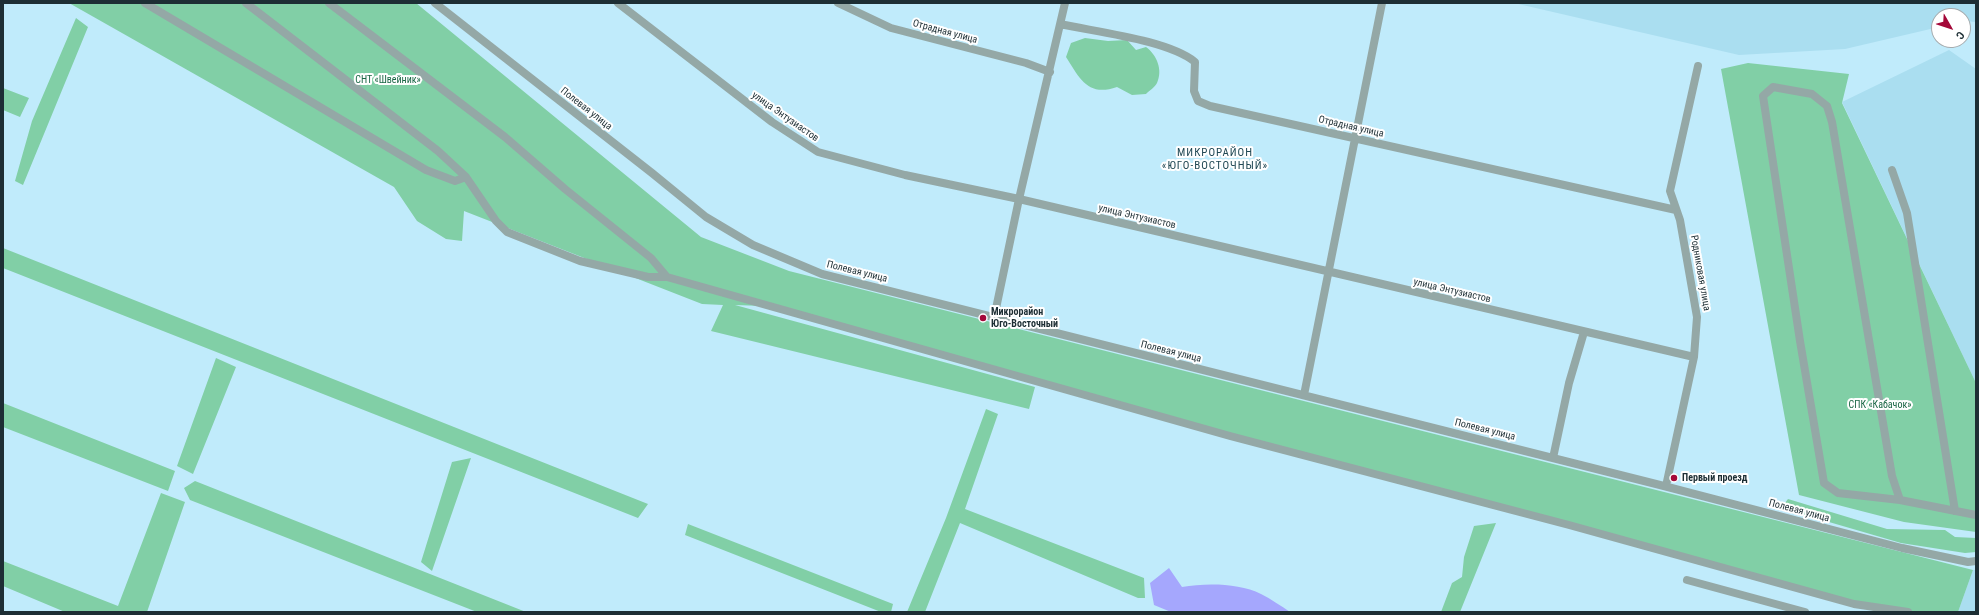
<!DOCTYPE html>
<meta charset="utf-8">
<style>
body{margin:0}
#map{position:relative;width:1979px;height:615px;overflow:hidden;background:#c0ebfb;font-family:"Roboto Condensed",sans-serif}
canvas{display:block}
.frame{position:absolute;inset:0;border:4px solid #1d2e34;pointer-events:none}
.north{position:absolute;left:1931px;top:8px;width:40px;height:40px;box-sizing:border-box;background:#fff;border:1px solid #a5abae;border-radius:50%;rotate:129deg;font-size:11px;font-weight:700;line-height:16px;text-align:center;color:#1d2e34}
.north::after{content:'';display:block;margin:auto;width:14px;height:18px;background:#a40839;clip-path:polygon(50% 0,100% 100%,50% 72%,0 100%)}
</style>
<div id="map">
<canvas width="1979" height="615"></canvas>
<div class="frame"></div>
<div class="north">С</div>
</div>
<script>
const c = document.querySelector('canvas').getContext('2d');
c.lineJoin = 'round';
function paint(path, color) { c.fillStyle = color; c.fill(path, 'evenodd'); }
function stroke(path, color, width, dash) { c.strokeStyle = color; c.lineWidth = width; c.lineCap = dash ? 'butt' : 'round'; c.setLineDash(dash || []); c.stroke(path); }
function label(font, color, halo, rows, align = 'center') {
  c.font = font + ' "Roboto Condensed",sans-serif'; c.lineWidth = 4; c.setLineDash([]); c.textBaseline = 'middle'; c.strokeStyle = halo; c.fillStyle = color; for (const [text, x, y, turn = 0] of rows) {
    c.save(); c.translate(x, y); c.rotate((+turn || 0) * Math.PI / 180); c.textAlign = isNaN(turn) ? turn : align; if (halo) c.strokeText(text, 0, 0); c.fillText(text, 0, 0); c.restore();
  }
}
paint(new Path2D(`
 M 1514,3 L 1976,3 L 1976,22 L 1963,21 L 1963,16 L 1939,16 L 1939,27 L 1845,49 L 1739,55 Z
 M 1949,50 L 1976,69 L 1976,383 L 1842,102 Z
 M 1973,570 L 1976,570 L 1976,612 L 1958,612 Z`), '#aadef0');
paint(new Path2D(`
 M 69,3 L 416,3 L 701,237 L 789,271 L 1973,570 L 1958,612 L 1879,612 L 764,306 L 735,305 L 1035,387 L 1029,409 L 711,331 L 723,305 L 702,304 L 464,211 L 462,241 L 446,239 L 417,221 L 394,187 Z
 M 76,18 L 88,27 L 23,185 L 15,181 L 32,121 Z
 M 1085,38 L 1108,41 L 1127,40 L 1136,50 L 1146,47 C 1157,55 1163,70 1157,83 C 1155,87 1149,91 1146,94 L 1132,95 L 1117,87 C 1088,97 1080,79 1066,57 L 1071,43 Z
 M 1748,63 L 1849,74 L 1842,103 L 1976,383 L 1976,532 L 1904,522 L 1799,495 L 1721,69 Z
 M 3,88 L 29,98 L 20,117 L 3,110 Z
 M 3,248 L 648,504 L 638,518 L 3,268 Z
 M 216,358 L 236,367 L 193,474 L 177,466 Z
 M 3,403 L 175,471 L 168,491 L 3,427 Z
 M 986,409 L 998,414 L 965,509 L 1144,578 L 1145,598 L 1138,598 L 960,523 L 925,612 L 907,612 L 946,518 Z
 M 471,458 L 432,571 L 421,562 L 452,462 Z
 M 195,481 L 526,612 L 477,612 L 190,500 L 184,488 Z
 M 161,493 L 185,502 L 147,612 L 65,612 L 3,586 L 3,561 L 118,606 Z
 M 1788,499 L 1887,529 L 1945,530 L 1955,537 L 1976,538 L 1976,552 L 1965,553 L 1901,543 L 1781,508 Z
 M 1496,523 L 1460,612 L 1441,612 L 1452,583 L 1462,577 L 1464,557 L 1474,526 Z
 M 688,524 L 893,604 L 891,612 L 881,612 L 685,535 Z`), '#81cfa6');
paint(new Path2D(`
 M 1169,568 L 1182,587 C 1206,583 1239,583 1261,594 C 1271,599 1281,606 1290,612 L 1171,612 L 1154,605 L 1150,583 Z`), '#a5a7fd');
stroke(new Path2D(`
 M 145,3 L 426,170 L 455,181 L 466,177
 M 246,3 L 438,151 L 466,177 L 496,221 L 507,232 L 580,261 L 648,277 L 667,277
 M 329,3 L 505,137 L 565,189 L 651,258 L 667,277 L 1230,436 L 1569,525 L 1854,604 L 1908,612
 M 435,3 L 652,173 L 706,217 L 753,245 L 822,274 L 1660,485 L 1902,548 L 1968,562 L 1976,561
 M 618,3 L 772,122 L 818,152 L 905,175 L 1019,199 L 1694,357
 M 838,3 L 891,28 L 1026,63 L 1050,72
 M 1060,24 C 1096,32 1168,40 1195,62 L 1194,91 L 1198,101 L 1210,106 L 1676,210
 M 1892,170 L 1907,213 L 1955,511
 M 994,318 L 1019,199 L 1065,3
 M 1304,395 L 1382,3
 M 1553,458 L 1569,383 L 1584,332
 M 1666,486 L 1694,357 L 1697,317 L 1680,220 L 1670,191 L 1698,66
 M 1900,500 L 1892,476 L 1832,122 L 1827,106 L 1812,94 L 1773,87 L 1763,96 L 1800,341 L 1824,483 L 1838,493 L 1900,500 L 1976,515
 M 1687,580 L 1805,612`), '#94a8a6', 8);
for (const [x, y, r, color] of [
 [983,318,4,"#a40839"],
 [1674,478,4,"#a40839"]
]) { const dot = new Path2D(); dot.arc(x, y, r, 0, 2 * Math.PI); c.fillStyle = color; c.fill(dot); stroke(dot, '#fff', 1.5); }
label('10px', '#1d2e34', '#fff', [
 ["Отрадная улица",945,32,15],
 ["Полевая улица",586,109,38],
 ["улица Энтузиастов",785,117,35],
 ["Отрадная улица",1351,127,13],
 ["улица Энтузиастов",1137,217,13],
 ["Полевая улица",857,272,14],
 ["Родниковая улица",1700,273,80],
 ["улица Энтузиастов",1452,291,13],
 ["Полевая улица",1171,352,14],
 ["Полевая улица",1485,430,14],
 ["Полевая улица",1799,511,15]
]);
label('10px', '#196644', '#fff', [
 ["СНТ «Швейник»",388,80],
 ["СПК «Кабачок»",1880,405]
]);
label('bold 10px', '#1d2e34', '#fff', [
 ["Микрорайон",991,312],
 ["Юго-Восточный",991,324],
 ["Первый проезд",1682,478]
], 'left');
c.letterSpacing = '1px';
label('11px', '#204854', '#fff', [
 ["МИКРОРАЙОН",1215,153],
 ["«ЮГО-ВОСТОЧНЫЙ»",1215,166]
]);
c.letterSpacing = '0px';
</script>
